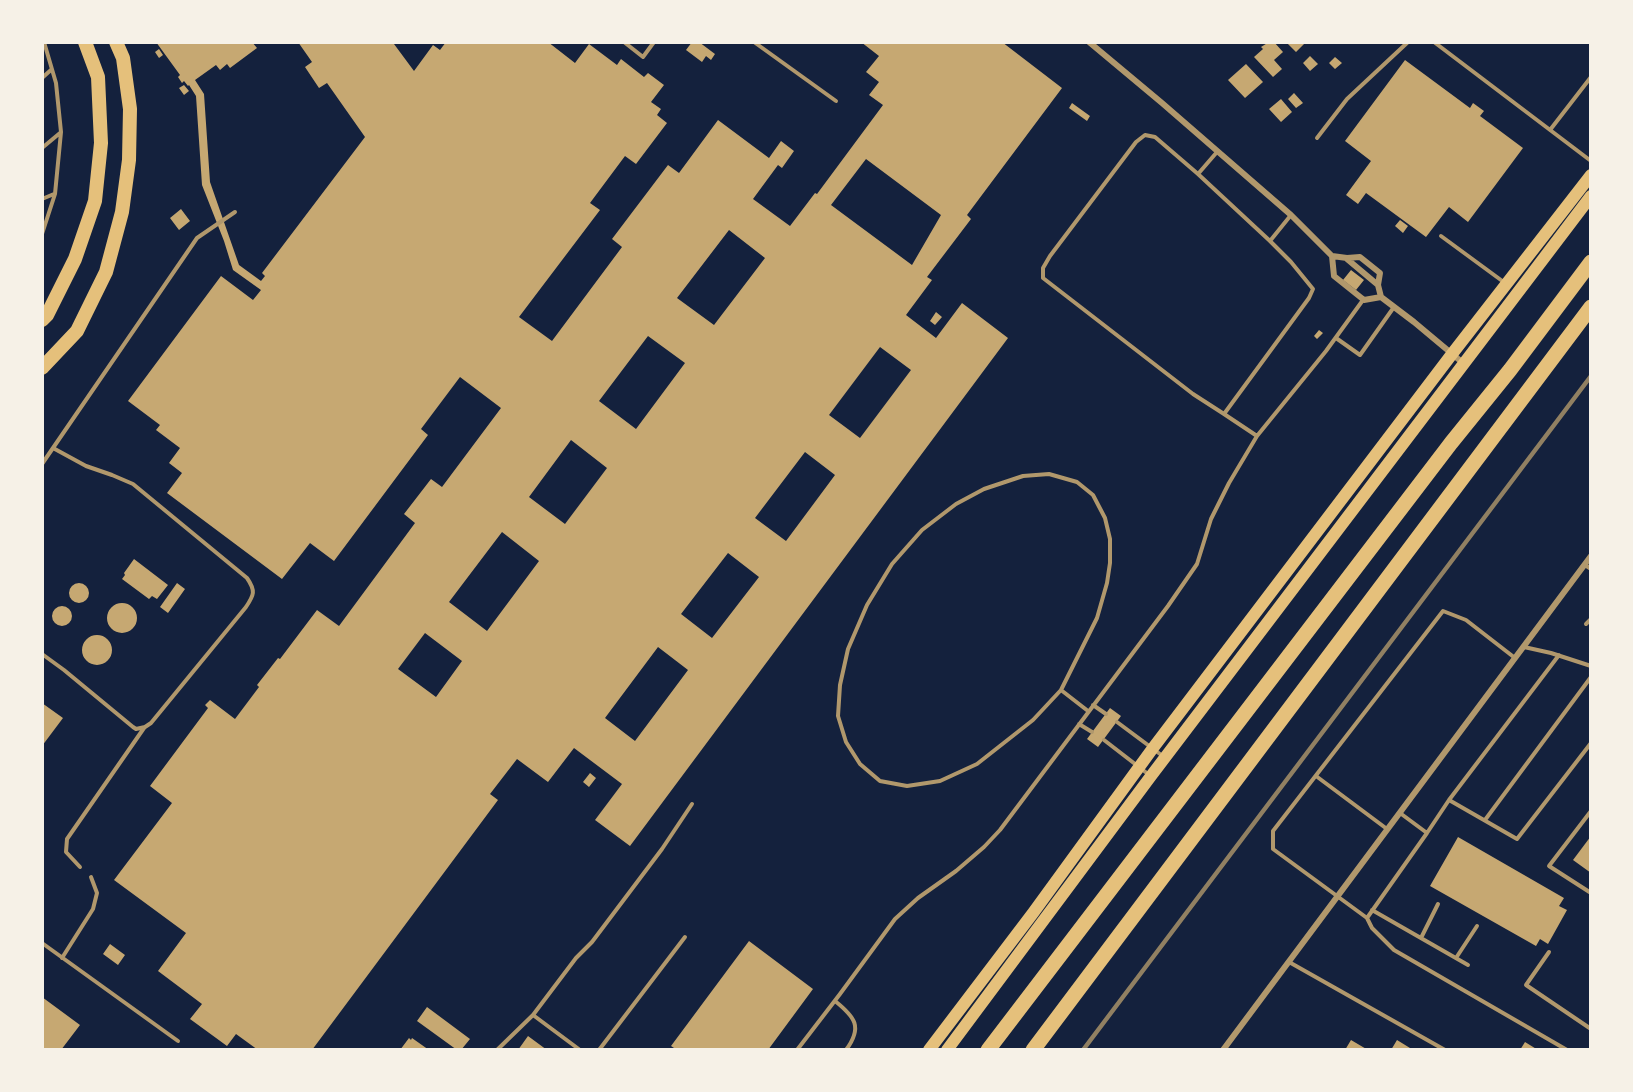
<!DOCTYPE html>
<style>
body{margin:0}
#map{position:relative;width:1633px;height:1092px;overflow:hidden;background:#14213d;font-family:"Roboto Condensed",sans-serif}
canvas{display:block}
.frame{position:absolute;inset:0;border:44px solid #f6f1e7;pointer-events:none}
</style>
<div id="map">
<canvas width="1633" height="1092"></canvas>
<div class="frame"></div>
</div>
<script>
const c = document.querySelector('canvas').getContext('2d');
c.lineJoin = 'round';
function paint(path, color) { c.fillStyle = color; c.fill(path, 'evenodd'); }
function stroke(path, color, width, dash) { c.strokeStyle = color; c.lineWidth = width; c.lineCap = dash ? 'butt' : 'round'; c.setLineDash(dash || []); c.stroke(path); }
paint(new Path2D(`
 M 156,42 L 252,42 L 257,48 L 230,68 L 227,64 L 220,70 L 216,65 L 195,80 L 204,94 L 210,182 L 239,265 L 261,281 L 265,276 L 262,273 L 365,137 L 327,83 L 319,88 L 305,67 L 312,62 L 298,42 L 396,42 L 394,44 L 414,71 L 433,45 L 440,50 L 446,42 L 548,42 L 575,63 L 589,44 L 617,65 L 621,59 L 644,77 L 648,73 L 664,85 L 651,102 L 661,109 L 657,115 L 667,123 L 636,164 L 625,156 L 590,203 L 600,210 L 519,317 L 552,341 L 622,247 L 612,239 L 668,165 L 679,173 L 718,120 L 769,158 L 781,141 L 794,151 L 782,168 L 778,165 L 753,199 L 790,226 L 815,193 L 817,194 L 883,105 L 869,95 L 879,82 L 866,72 L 879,56 L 861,42 L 1002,42 L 1062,88 L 967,215 L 971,219 L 927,277 L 932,280 L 906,315 L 936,338 L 962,303 L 1008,338 L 630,846 L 595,820 L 622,784 L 574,748 L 548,782 L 517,759 L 490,794 L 498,800 L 312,1050 L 258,1050 L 236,1034 L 227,1046 L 190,1019 L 202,1004 L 158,971 L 186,933 L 114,880 L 172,803 L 150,786 L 208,708 L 205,705 L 210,700 L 235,719 L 259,687 L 257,685 L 278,658 L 280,659 L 317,610 L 339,626 L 415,523 L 404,514 L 431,479 L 442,487 L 501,408 L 460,377 L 421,429 L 428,435 L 334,561 L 310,543 L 282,579 L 167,493 L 182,473 L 169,463 L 180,448 L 156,430 L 160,425 L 128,401 L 221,276 L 253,300 L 261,290 L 233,270 L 224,241 L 202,185 L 196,96 L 189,85 L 188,86 L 184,81 L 182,83 L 178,77 L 180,75 ZM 866,159 L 941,215 L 912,265 L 831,205 ZM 729,230 L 765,258 L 714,325 L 677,298 ZM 648,336 L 685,363 L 636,429 L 599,401 ZM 880,347 L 911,370 L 860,438 L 829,415 ZM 571,440 L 607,468 L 565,524 L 529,497 ZM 805,452 L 835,475 L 786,541 L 755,518 ZM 502,532 L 539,561 L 487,631 L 449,602 ZM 728,553 L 759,577 L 712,638 L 681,614 ZM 425,633 L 462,661 L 436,697 L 398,669 ZM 658,647 L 688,670 L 635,741 L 605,718 Z
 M 692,42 L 699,42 L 715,54 L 711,60 L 706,56 L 702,62 L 686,50 Z
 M 1269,42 L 1274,42 L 1283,52 L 1274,60 L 1282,69 L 1273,77 L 1254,57 L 1263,49 L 1261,47 Z
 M 1286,42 L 1306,42 L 1296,52 Z
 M 159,49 L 163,55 L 159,58 L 155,52 Z
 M 1310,56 L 1318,64 L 1310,71 L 1303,63 Z
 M 1335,57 L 1342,63 L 1335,69 L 1329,63 Z
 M 1405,60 L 1470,108 L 1473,103 L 1484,111 L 1480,116 L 1523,148 L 1468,222 L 1449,207 L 1426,237 L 1366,193 L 1358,204 L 1346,195 L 1371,161 L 1345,141 Z
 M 1246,64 L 1263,82 L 1245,98 L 1228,80 Z
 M 184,85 L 189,91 L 184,95 L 179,88 Z
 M 1294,93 L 1303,103 L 1296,108 L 1288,99 Z
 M 1281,99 L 1292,112 L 1281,122 L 1269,109 Z
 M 1072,103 L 1090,116 L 1087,121 L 1069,108 Z
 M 181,209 L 190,221 L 179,230 L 170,218 Z
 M 1400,220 L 1408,226 L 1403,233 L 1395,226 Z
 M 1351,270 L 1364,280 L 1356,290 L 1343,280 Z
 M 936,312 L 942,317 L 935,325 L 930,321 Z
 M 1319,330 L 1323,333 L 1317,339 L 1314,336 Z
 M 134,559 L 168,585 L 157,599 L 152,596 L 149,599 L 122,579 L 125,575 L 124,573 Z
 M 177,583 L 185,589 L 168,613 L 160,607 Z
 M69 593a10 10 0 1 1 20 0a10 10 0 1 1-20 0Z
 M107 618a15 15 0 1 1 30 0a15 15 0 1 1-30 0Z
 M52 616a10 10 0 1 1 20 0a10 10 0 1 1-20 0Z
 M82 650a15 15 0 1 1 30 0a15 15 0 1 1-30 0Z
 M 42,703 L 63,718 L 42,746 Z
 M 1110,708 L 1121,716 L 1098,747 L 1087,739 Z
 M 590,773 L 596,778 L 589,787 L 583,782 Z
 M 1591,836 L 1591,873 L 1573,860 Z
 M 1458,837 L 1564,898 L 1559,906 L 1567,910 L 1548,944 L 1540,939 L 1536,946 L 1430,886 Z
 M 749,941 L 813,989 L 768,1050 L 677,1050 L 671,1046 Z
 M 110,944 L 125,955 L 118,965 L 103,954 Z
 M 42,997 L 80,1025 L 61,1050 L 42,1050 Z
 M 427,1007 L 470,1039 L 461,1050 L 457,1050 L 417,1021 Z
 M 528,1036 L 547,1050 L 518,1050 Z
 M 409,1038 L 411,1040 L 412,1038 L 429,1050 L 400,1050 Z
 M 1351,1040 L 1368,1050 L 1345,1050 Z
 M 1397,1040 L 1410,1048 L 1409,1050 L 1391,1050 Z
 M 1525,1042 L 1538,1050 L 1520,1050 Z`), '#c6a872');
stroke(new Path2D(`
 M 624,42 L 643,57 L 654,42
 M 754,42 L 836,101
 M 1434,42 L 1591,161
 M 42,78 L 52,69
 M 1550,130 L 1591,77
 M 1317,138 L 1347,99 L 1408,42
 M 42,148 L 60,133
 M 1217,152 L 1198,174 L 1155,137 L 1145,135 L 1136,142 L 1050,256 L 1043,268 L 1043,278 L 1193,394 L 1224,414 L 1309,298 L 1313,289 L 1291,262 L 1270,241 L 1291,215
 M 1198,174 L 1270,241
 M 42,199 L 54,194
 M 42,234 L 55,194 L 61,132 L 56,83 L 44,42
 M 1441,236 L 1505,283
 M 1336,338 L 1360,355 L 1394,307
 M 1224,414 L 1257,436 L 1326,351 L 1363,300
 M 42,464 L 197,238 L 235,212
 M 1585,565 L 1591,569
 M 1586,624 L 1591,619
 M 1524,647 L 1551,653 L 1591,666
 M 42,654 L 64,670 L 133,727 L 136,729 L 145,727 L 151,723 L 246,607 C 254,595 256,591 247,578 L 133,484 L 112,475 L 86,466 L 53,448
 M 1061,690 L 1033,720 L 977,764 L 940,781 L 907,786 L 880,781 L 860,764 L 846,742 L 838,716 L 840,685 L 848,649 L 867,605 L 892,564 L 922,530 L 956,504 L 984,489 L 1023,476 L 1049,474 L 1077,482 L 1093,495 L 1105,518 L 1110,539 L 1110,563 L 1107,583 L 1097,618 L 1061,690 L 1088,711
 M 1093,705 L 1106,714
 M 1117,722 L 1164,757
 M 1079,724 L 1092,732
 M 1104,740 L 1148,774
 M 1316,776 L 1387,829
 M 1449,800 L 1559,655
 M 1591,811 L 1549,866 L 1591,893
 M 1400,813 L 1427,833 L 1367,918 L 1372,928 L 1394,950 L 1567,1050
 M 1485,820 L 1591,677
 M 1427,833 L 1449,800 L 1517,839 L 1591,743
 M 80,867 L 66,852 L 67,839 L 144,728
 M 1372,910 L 1468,965
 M 1367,918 L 1273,849 L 1273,831 L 1443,611 L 1466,620 L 1515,658
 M 1421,938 L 1438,904
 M 42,943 L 178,1041
 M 1549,952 L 1526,985 L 1591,1029
 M 62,958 L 93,909 L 97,893 L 91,877
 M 1456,958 L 1477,926
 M 1289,962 L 1445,1050
 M 835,1001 C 855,1017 863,1027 846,1050
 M 533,1015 L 580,1050
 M 76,1050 L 77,1050
 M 497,1050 L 533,1015 L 576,958 L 592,942 L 662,849 L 692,804
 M 599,1050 L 685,937
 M 797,1050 L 840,994 L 895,919 L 918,898 L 956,871 L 984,847 L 1000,830 L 1168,606 L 1197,564 L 1211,519 L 1229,483 L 1257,436`), '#b1986c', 4);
stroke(new Path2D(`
 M 1089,42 L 1162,103 L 1291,215 L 1332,256 L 1347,258 L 1360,257 L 1380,273 L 1378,285
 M 1332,256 L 1334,276 L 1364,300 L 1381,297
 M 1347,259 L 1378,285 L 1381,297 L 1414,322 L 1463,363
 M 1223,1050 L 1591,556`), '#b1986c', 6);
stroke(new Path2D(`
 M 929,1050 L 1033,913 L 1153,748 L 1452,354 L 1591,175
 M 947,1050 L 1151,776 L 1591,196`), '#e5c07b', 12);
stroke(new Path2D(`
 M 42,320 L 47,315 L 75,259 L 95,201 L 101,143 L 98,77 L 85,42
 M 42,368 L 77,331 L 106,272 L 122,212 L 129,160 L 130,109 L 123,58 L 116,42`), '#e5c07b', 14);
stroke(new Path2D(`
 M 988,1050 L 1451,443 L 1510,370 L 1591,262
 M 1033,1050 L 1591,307`), '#e5c07b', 15);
stroke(new Path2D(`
 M 1083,1050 L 1591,376`), '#918062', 4.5);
</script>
